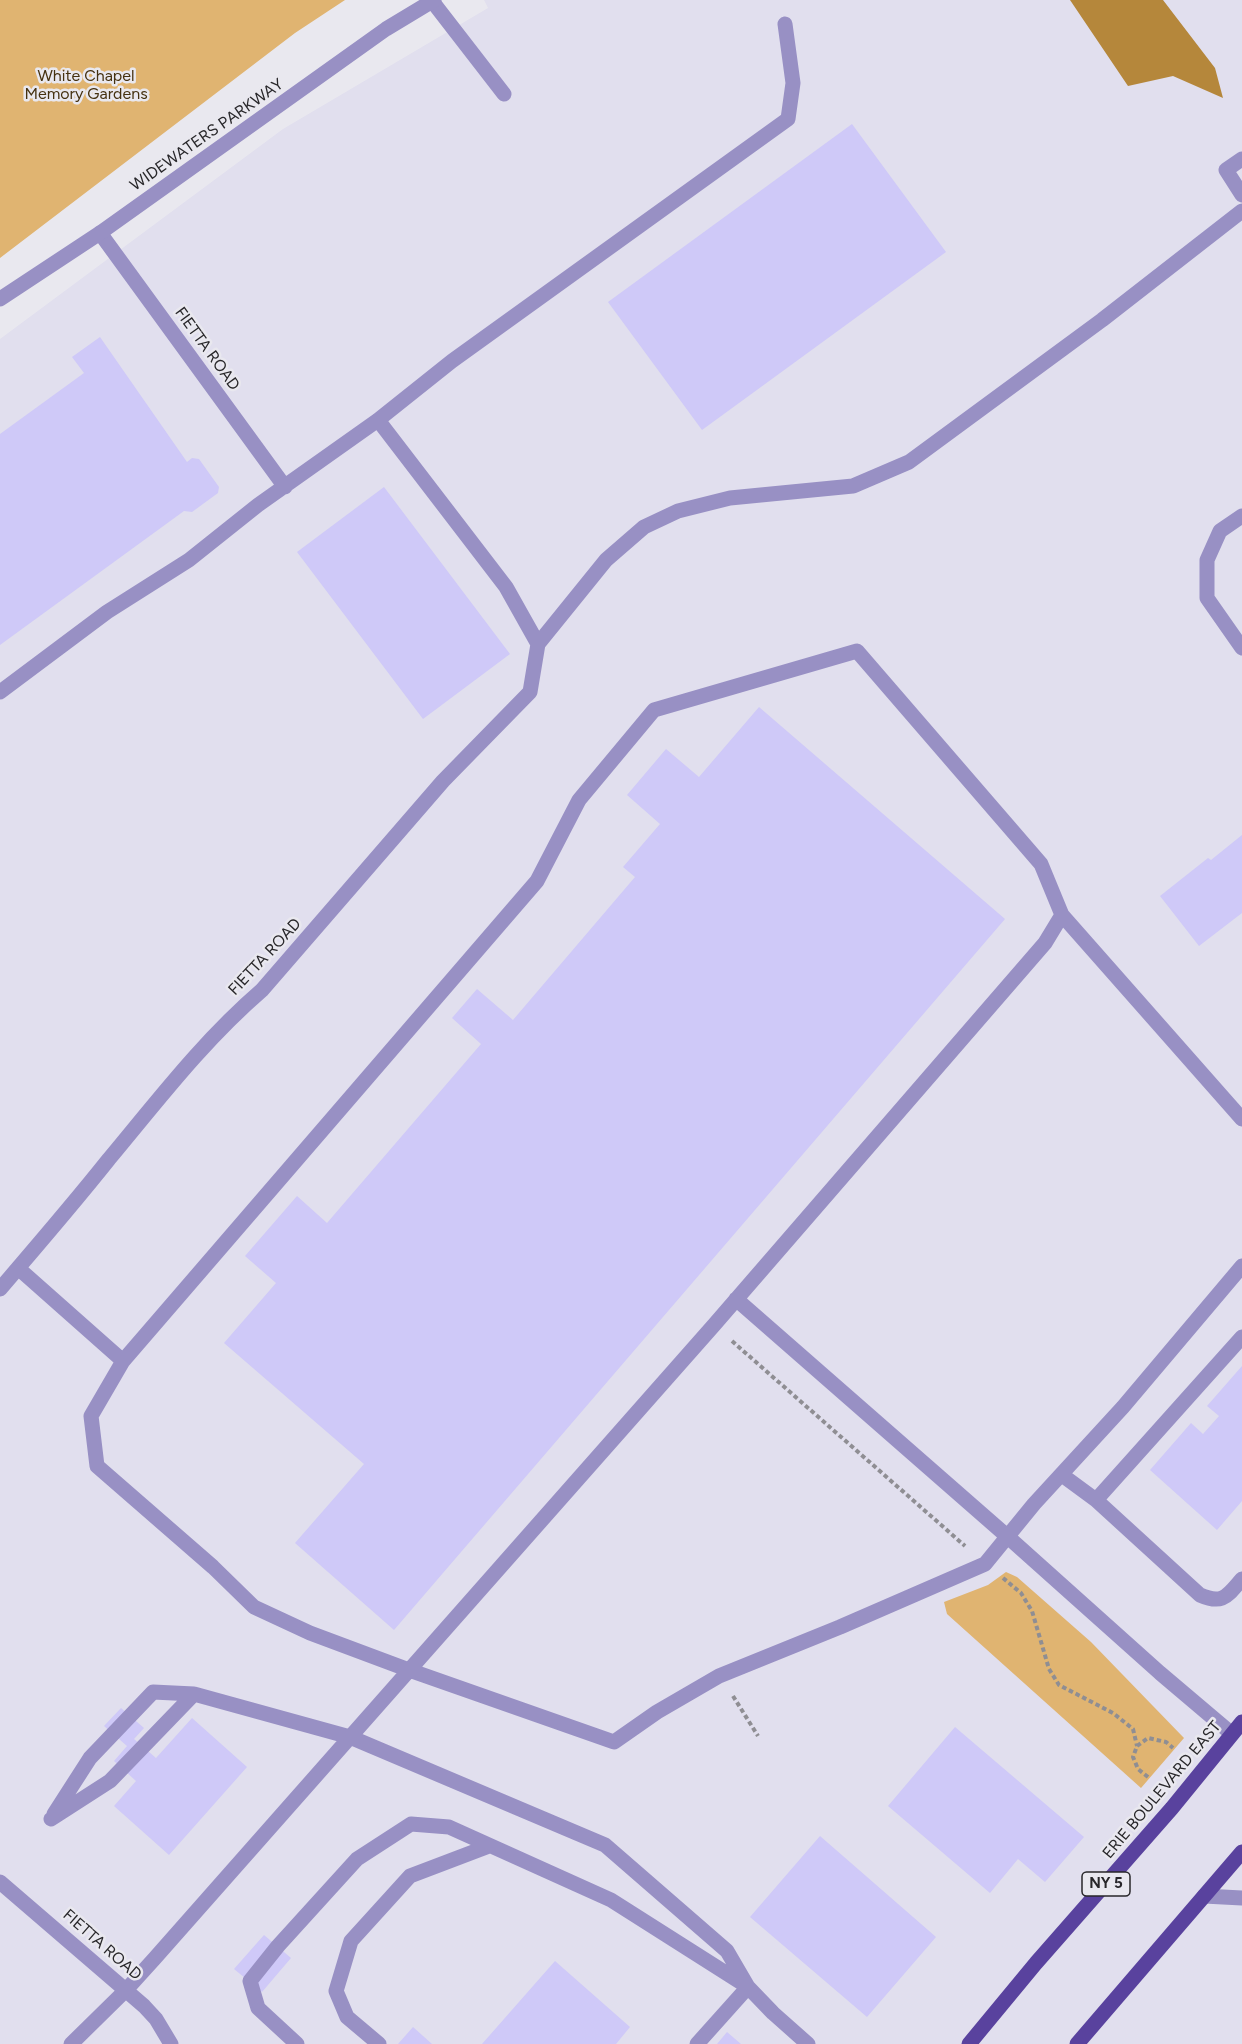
<!DOCTYPE html>
<style>
body{margin:0}
canvas{display:block;background:#e9e8ef}
</style>
<canvas width="1242" height="2044"></canvas>
<script>
const c = document.querySelector('canvas').getContext('2d');
c.lineJoin = 'round';
function paint(path, color) { c.fillStyle = color; c.fill(path, 'evenodd'); }
function stroke(path, color, width, dash) { c.strokeStyle = color; c.lineWidth = width; c.lineCap = dash ? 'butt' : 'round'; c.setLineDash(dash || []); c.stroke(path); }
function label(font, color, halo, rows, align = 'center') {
  c.font = font + ' Figtree,sans-serif'; c.lineWidth = 5; c.setLineDash([]); c.textBaseline = 'middle'; c.strokeStyle = halo; c.fillStyle = color; for (const [text, x, y, turn = 0] of rows) {
    c.save(); c.translate(x, y); c.rotate((+turn || 0) * Math.PI / 180); c.textAlign = isNaN(turn) ? turn : align; if (halo) c.strokeText(text, 0, 0); c.fillText(text, 0, 0); c.restore();
  }
}
paint(new Path2D(`
 M 484,0 L 1242,0 L 1242,2044 L 0,2044 L 0,339 L 283,129 L 488,8 Z`), '#e1dfee');
paint(new Path2D(`
 M 0,0 L 345,0 L 295,33 L 0,258 Z
 M 1006,1572 L 1017,1577 L 1091,1642 L 1184,1738 L 1141,1788 L 947,1614 L 944,1602 L 988,1585 Z`), '#e0b471');
paint(new Path2D(`
 M 1070,0 L 1163,0 L 1215,68 L 1223,98 L 1173,76 L 1128,86 Z`), '#b5873b');
paint(new Path2D(`
 M 852,124 L 946,252 L 702,430 L 608,302 Z
 M 100,337 L 187,462 L 192,458 L 199,459 L 219,487 L 218,493 L 192,512 L 184,511 L 0,645 L 0,434 L 84,373 L 72,357 Z
 M 384,487 L 510,654 L 423,719 L 297,552 Z
 M 759,707 L 1005,919 L 394,1630 L 295,1543 L 364,1464 L 224,1343 L 276,1283 L 245,1256 L 297,1196 L 327,1223 L 481,1044 L 452,1018 L 477,989 L 513,1020 L 635,877 L 623,867 L 660,824 L 627,795 L 666,749 L 699,777 Z
 M 1242,835 L 1242,913 L 1199,946 L 1160,896 L 1208,858 L 1211,860 Z
 M 1242,1366 L 1242,1501 L 1217,1530 L 1150,1470 L 1191,1423 L 1203,1434 L 1219,1416 L 1207,1406 Z
 M 121,1708 L 144,1728 L 134,1739 L 156,1758 L 192,1718 L 247,1767 L 169,1855 L 114,1806 L 136,1781 L 114,1761 L 127,1746 L 104,1726 Z
 M 955,1727 L 1084,1837 L 1045,1882 L 1018,1859 L 990,1893 L 888,1806 Z
 M 820,1836 L 936,1937 L 867,2017 L 750,1917 Z
 M 264,1935 L 291,1958 L 262,1992 L 234,1969 Z
 M 555,1961 L 630,2027 L 616,2044 L 482,2044 Z
 M 413,2027 L 432,2044 L 398,2044 Z
 M 727,2032 L 741,2044 L 717,2044 Z`), '#cfc9f8');
stroke(new Path2D(`
 M 732,1341 L 965,1546
 M 1003,1578 L 1021,1593 L 1032,1611 L 1049,1669 L 1059,1685 L 1113,1713 L 1133,1729 L 1137,1746
 M 733,1696 L 758,1736
 M 1148,1777 L 1138,1769 L 1133,1757 L 1137,1746 L 1148,1738 L 1166,1742 L 1173,1748`), '#8f8e93', 4, [4.5, 3]);
stroke(new Path2D(`
 M 432,1 L 504,94
 M 1242,159 L 1226,170 L 1242,195
 M 100,233 L 285,487
 M 378,420 L 506,587 L 538,644
 M 1242,516 L 1220,531 L 1207,560 L 1207,598 L 1242,648
 M 0,692 L 107,612 L 189,560 L 258,505 L 378,420 L 452,361 L 788,119 L 793,83 L 785,24
 M 18,1268 L 123,1361 L 91,1416 L 97,1466 L 213,1567 L 254,1607 L 310,1633 L 409,1670 L 614,1742 L 657,1712 L 719,1676 L 840,1627 L 985,1564 L 1034,1504 L 1123,1407 L 1242,1266
 M 0,1289 C 37,1246 74,1203 109,1159 C 159,1099 203,1041 262,990 L 443,781 L 530,692 L 538,644 L 606,560 L 644,527 L 678,511 L 730,498 L 853,486 L 909,462 L 1102,320 L 1242,211
 M 736,1299 L 1008,1537 L 1160,1673 L 1232,1734
 M 123,1361 L 537,881 L 579,800 L 654,710 L 857,651 L 1041,864 L 1062,915 L 1242,1119
 M 1062,1475 L 1096,1500 L 1200,1595 C 1223,1605 1227,1596 1242,1579
 M 1096,1500 L 1242,1337
 M 54,1814 L 90,1758 L 153,1692 L 194,1694
 M 51,1819 L 110,1781 L 194,1694 L 350,1737 L 605,1845 L 727,1951 L 748,1987 L 773,2013 L 808,2044
 M 0,1882 L 144,2006 L 156,2019 L 171,2044
 M 1204,1896 L 1242,1898
 M 71,2044 L 126,1990 L 155,1958 L 714,1325 L 1045,943 L 1062,915
 M 297,2044 L 258,2008 L 250,1981 L 278,1946 L 357,1859 L 411,1824 L 449,1827 L 611,1900 L 748,1987 L 697,2044
 M 379,2044 L 347,2017 L 336,1991 L 351,1941 L 410,1876 L 489,1846`), '#9890c4', 15);
stroke(new Path2D(`
 M 0,299 L 100,233 L 386,29 L 434,0`), '#9890c4', 15);
stroke(new Path2D(`
 M 969,2044 L 1036,1963 L 1172,1808 L 1242,1722
 M 1077,2044 L 1242,1852`), '#59429e', 15);
for (const [x, y, w] of [
 [1106,1884,48]
]) { const box = new Path2D(); box.roundRect(x - w / 2, y - 12, w, 24, 4.5); c.fillStyle = '#e9e8ef'; c.fill(box); stroke(box, '#28272a', 1.5); }
label('bold 15px', '#28272a', null, [
 ["NY 5",1106,1884]
]);
label('16px', '#453110', '#e9e8ef', [
 ["White Chapel",86,76],
 ["Memory Gardens",86,94]
]);
label('16px', '#28272a', '#e9e8ef', [
 ["WIDEWATERS PARKWAY",207,135,-35],
 ["FIETTA ROAD",207,349,54],
 ["FIETTA ROAD",265,957,-47],
 ["ERIE BOULEVARD EAST",1162,1790,-50],
 ["FIETTA ROAD",102,1945,41]
]);
</script>
